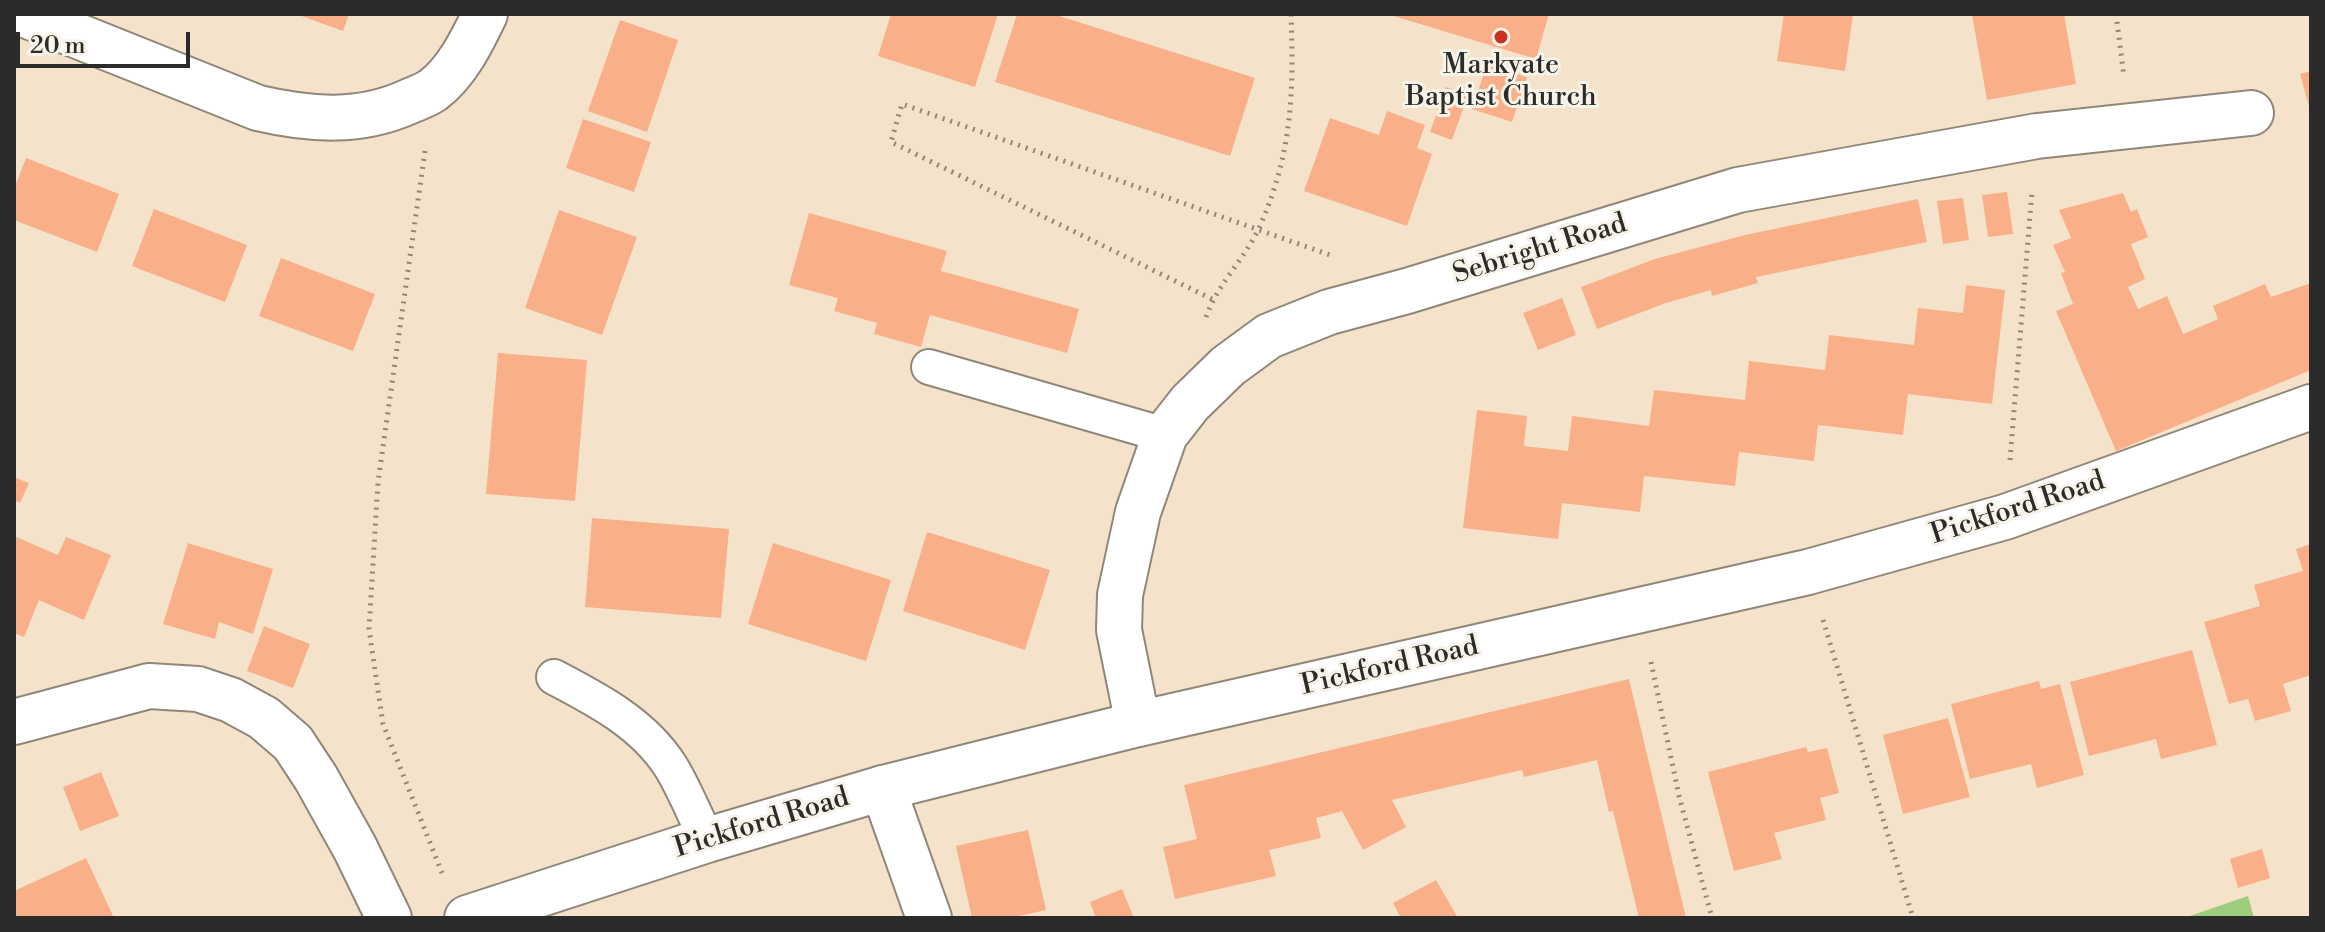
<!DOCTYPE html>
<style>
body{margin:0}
#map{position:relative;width:2325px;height:932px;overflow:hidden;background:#f4e3ca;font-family:"Libre Bodoni",serif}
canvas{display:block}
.frame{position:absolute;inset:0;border:16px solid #2b2b2b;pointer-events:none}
.scale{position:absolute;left:16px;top:32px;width:174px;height:36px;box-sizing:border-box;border:4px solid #2b2b2b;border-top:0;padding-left:10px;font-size:24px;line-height:28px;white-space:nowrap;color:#2b2b2b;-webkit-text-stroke:6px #f7f3e8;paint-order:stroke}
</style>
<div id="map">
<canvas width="2325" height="932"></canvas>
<div class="frame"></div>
<div class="scale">20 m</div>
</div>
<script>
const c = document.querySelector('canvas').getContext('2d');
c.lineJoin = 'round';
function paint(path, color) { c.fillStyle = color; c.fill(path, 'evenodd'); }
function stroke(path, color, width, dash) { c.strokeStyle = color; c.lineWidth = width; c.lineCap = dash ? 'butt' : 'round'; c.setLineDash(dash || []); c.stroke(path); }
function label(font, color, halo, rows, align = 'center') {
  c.font = font + ' "Libre Bodoni",serif'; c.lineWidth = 6; c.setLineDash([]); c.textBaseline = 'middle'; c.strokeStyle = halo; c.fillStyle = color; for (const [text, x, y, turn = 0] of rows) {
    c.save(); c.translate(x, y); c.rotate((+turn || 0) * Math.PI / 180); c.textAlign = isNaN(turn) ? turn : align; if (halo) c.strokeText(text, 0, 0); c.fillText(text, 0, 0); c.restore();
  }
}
paint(new Path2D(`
 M 2248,896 L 2254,918 L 2184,918 Z`), '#9bcd7d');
paint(new Path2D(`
 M 296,14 L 349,14 L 343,31 Z
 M 891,14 L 998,14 L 975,87 L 878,56 Z
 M 1017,14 L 1053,14 L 1255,78 L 1230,156 L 995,82 Z
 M 1387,14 L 1549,14 L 1536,59 Z
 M 1784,14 L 1853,14 L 1845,71 L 1777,61 Z
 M 1972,14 L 2064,14 L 2076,84 L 1987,100 Z
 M 620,20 L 678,40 L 647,132 L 588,111 Z
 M 1487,64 L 1527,77 L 1512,122 L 1472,109 Z
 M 2311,71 L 2311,110 L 2310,110 L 2300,74 Z
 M 1446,87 L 1468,95 L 1452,140 L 1430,132 Z
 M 1387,111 L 1425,125 L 1417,148 L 1432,154 L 1407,226 L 1304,191 L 1330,118 L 1379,135 Z
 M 583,119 L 651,142 L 634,192 L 566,168 Z
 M 26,158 L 119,194 L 97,252 L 14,220 L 14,189 Z
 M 2007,192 L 2013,234 L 1988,237 L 1982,195 Z
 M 2123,193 L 2131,212 L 2137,209 L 2148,237 L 2131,244 L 2145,279 L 2128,287 L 2138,309 L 2167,296 L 2183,334 L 2218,319 L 2213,306 L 2265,284 L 2271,297 L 2311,283 L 2311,370 L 2116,451 L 2056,311 L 2073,304 L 2061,273 L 2065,272 L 2053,245 L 2071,238 L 2059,210 Z
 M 1963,198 L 1969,240 L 1943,244 L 1937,201 Z
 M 1918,199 L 1927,242 L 1756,277 L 1758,283 L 1712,296 L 1711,290 L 1666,303 L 1597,329 L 1581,287 L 1655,259 L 1745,235 Z
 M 154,209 L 247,245 L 225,302 L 132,266 Z
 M 559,210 L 637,237 L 602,335 L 525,308 Z
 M 809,213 L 947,251 L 941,271 L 1079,309 L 1067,353 L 930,315 L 921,347 L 874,334 L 877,323 L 834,311 L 838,298 L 789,285 Z
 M 281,258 L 375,294 L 353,351 L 259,316 Z
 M 1966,285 L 2005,290 L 1992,404 L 1908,394 L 1903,435 L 1818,425 L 1814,461 L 1739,452 L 1735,486 L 1644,476 L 1640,512 L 1562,503 L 1558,539 L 1463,528 L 1477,410 L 1527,416 L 1524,446 L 1568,451 L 1572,416 L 1649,426 L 1654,390 L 1745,400 L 1749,361 L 1825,370 L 1829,335 L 1914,345 L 1918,308 L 1963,313 Z
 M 1562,298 L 1576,335 L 1538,350 L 1523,313 Z
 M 498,353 L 587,360 L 575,501 L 486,494 Z
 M 14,477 L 29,483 L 20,503 L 14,500 Z
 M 592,518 L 729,529 L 721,618 L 585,607 Z
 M 927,532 L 1050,570 L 1025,650 L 903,611 Z
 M 14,536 L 58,555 L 66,537 L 111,555 L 84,620 L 39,600 L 24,637 L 14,633 Z
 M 188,543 L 273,569 L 253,634 L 219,622 L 215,639 L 163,624 Z
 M 773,543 L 891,580 L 866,661 L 748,624 Z
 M 2311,544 L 2311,675 L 2283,684 L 2291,711 L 2255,721 L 2248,699 L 2229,704 L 2204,622 L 2260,606 L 2254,585 L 2303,571 L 2296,549 Z
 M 264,626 L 310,644 L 293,688 L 247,671 Z
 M 2192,650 L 2217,745 L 2161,759 L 2156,739 L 2089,756 L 2070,682 Z
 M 1629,679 L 1686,918 L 1639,918 L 1613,811 L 1609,812 L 1597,760 L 1524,777 L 1522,770 L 1392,800 L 1406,827 L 1363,850 L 1342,811 L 1316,818 L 1321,838 L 1269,850 L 1276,876 L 1175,899 L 1163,847 L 1197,839 L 1184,785 Z
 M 2039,681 L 2041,689 L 2060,684 L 2084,775 L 2037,788 L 2031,764 L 1970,779 L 1951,704 Z
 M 1948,718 L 1970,797 L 1903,814 L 1883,735 Z
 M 1806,747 L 1808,752 L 1827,748 L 1839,793 L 1820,798 L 1826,820 L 1774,833 L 1782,859 L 1734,871 L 1708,772 Z
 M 101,772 L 119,816 L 80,831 L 63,787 Z
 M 1028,830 L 1046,910 L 1010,918 L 972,918 L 956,846 Z
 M 2262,849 L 2270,878 L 2238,888 L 2230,859 Z
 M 86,858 L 114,918 L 14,918 L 14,891 Z
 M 1436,880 L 1458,918 L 1401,918 L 1393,903 Z
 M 1122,889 L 1134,918 L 1096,918 L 1090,902 Z`), '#f9af88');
const lane = new Path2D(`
 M 929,367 L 1165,435
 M 554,677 C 598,700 644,724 671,767 C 685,790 695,816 707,840`);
const street = new Path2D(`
 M 23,14 L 258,108 C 310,120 360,124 410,101 C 417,98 426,95 433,90 C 457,72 472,41 485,14
 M 14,722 L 149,686 L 198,689 L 231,700 L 264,718 L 293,743 L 316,778 L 355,848 L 389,918
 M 1138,724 L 1119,630 L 1120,595 L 1138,512 L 1165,435 L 1190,403 L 1228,366 L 1269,336 L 1329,312 L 1407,291 L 1738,190 L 2037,136 L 2251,113
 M 883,788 L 929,918`);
const secondary = new Path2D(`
 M 467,918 L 707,840 L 883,788 L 1138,724 L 1808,572 L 2005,517 L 2311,407`);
stroke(lane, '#90877a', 38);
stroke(street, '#90877a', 48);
stroke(secondary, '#90877a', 48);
stroke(new Path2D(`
 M 2116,14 L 2124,77
 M 425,151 L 378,482 L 369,629 L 383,724 L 442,873
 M 1212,299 L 891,142 L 902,104 L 1330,255
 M 1206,317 C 1218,283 1245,259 1260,226 C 1292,153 1294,93 1291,14
 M 2010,460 L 2032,191
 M 1823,620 L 1913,918
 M 1651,662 L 1679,796 L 1712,918`), '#90877a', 5, [2, 6]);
stroke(lane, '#fff', 34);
stroke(street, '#fff', 44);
stroke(secondary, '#fff', 44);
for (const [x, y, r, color] of [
 [1501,37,8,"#c8321e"]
]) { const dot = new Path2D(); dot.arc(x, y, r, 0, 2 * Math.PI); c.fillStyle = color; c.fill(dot); stroke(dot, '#f7f3e8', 3); }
label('28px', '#2b2b2b', '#f7f3e8', [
 ["Markyate",1501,66],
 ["Baptist Church",1501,98]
]);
label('28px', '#2b2b2b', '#f7f3e8', [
 ["Sebright Road",1540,250,-17],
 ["Pickford Road",2018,509,-18],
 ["Pickford Road",1390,667,-13],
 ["Pickford Road",762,824,-17]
]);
</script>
